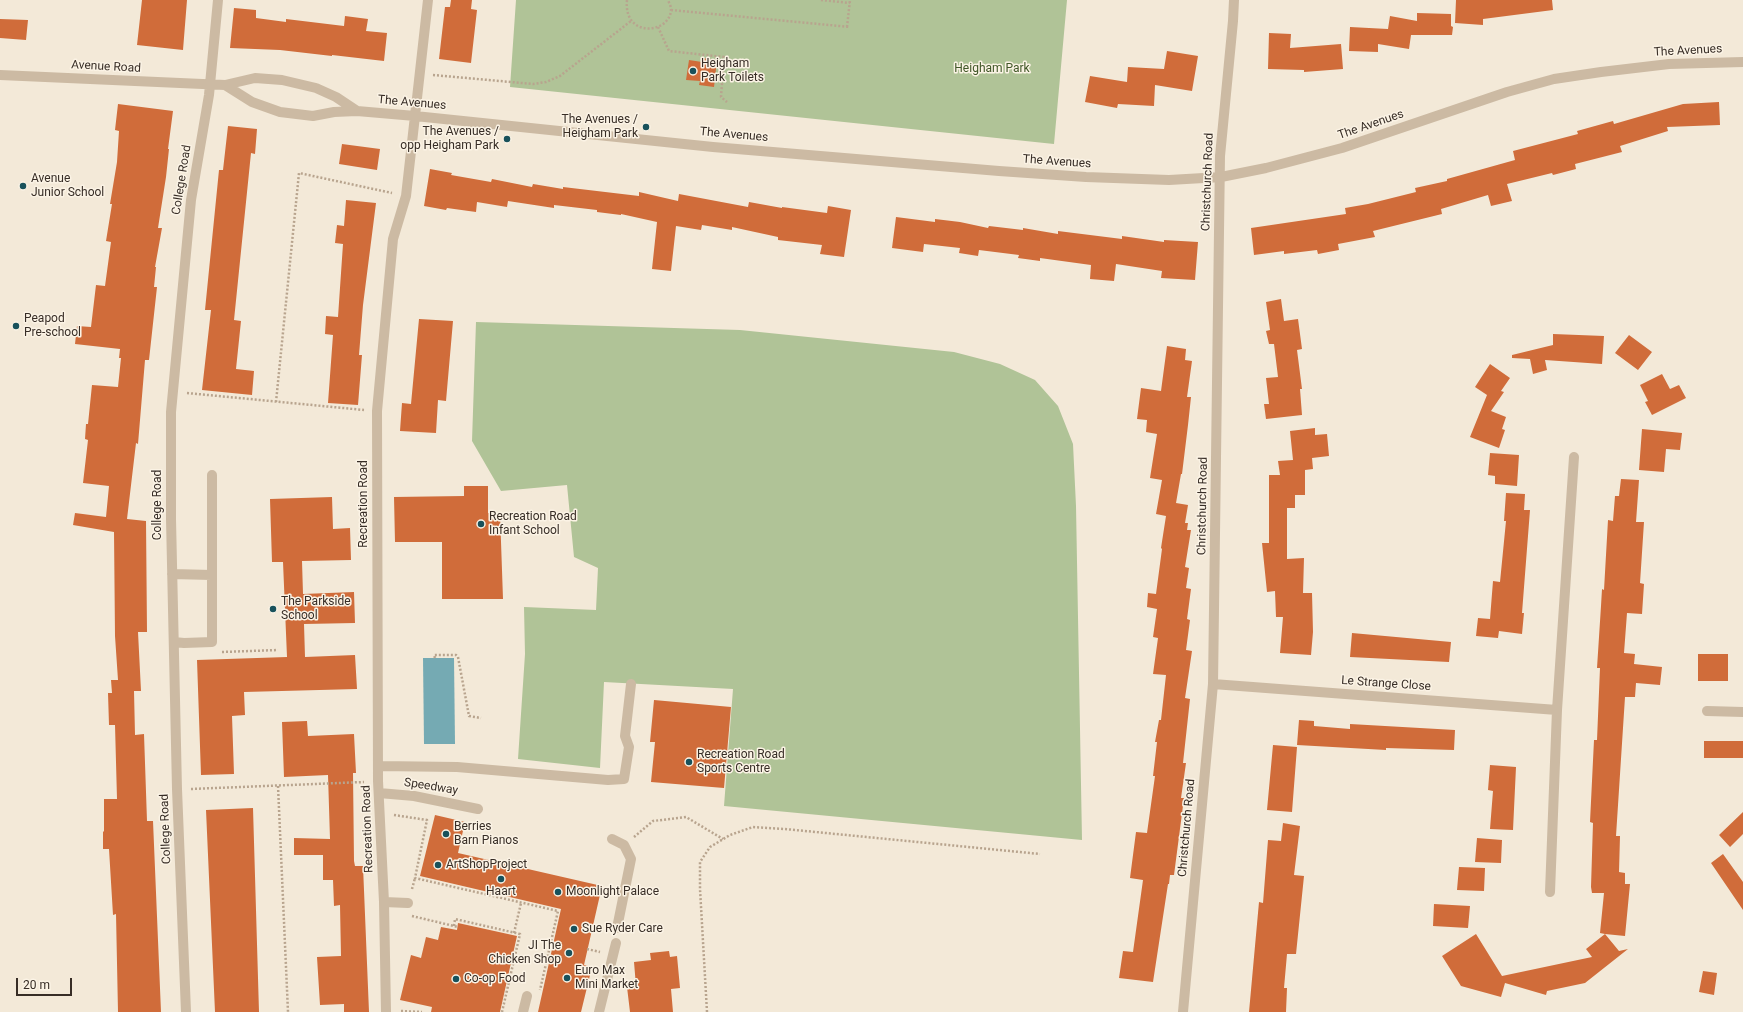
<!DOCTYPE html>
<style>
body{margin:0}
#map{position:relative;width:1743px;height:1012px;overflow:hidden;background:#f3e9d8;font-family:Roboto,sans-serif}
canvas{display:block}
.scale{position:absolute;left:16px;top:978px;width:56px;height:18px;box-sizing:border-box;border:2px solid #372d26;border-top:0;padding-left:5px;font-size:12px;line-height:14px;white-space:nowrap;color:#372d26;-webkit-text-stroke:3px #fbf3e5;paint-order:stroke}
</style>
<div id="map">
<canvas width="1743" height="1012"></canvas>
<div class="scale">20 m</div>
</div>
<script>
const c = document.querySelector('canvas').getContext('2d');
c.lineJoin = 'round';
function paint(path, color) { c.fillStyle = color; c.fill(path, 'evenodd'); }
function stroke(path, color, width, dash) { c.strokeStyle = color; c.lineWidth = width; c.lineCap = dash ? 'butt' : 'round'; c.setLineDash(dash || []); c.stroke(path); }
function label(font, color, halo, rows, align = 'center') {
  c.font = font + ' Roboto,sans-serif'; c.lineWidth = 3; c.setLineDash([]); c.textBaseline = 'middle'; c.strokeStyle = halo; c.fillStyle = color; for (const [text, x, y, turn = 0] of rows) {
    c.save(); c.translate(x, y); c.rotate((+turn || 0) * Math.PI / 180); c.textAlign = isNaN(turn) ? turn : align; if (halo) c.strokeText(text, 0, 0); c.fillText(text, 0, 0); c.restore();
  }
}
paint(new Path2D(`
 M 516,0 L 1067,0 L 1054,144 L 510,87 Z
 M 476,322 L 740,330 L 954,352 L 1000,364 L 1035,380 L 1058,406 L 1073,444 L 1076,506 L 1082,840 L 724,806 L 733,689 L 604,682 L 600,768 L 518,759 L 525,654 L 524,607 L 596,610 L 598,568 L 574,557 L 567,485 L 501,491 L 472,441 Z`), '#b0c397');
paint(new Path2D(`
 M 423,658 L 454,658 L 455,744 L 424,744 Z`), '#75aab3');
paint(new Path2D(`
 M 142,0 L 187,0 L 183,50 L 137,45 Z
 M 451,0 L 472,0 L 471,9 L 477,10 L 471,63 L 439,59 L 445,7 L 450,7 Z
 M 1456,0 L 1552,0 L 1553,10 L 1483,19 L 1483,25 L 1455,23 Z
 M 234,8 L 256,10 L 256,18 L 286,22 L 286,19 L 344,26 L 345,16 L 368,19 L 366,31 L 387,33 L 384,61 L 332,55 L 332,56 L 280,50 L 230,48 Z
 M 1417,13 L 1451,14 L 1451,26 L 1453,27 L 1452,35 L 1411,35 L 1409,49 L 1378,44 L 1378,52 L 1349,51 L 1350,27 L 1388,29 L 1390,16 L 1417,21 Z
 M 0,19 L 28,20 L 26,40 L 0,38 Z
 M 1269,33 L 1291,34 L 1290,48 L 1341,44 L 1343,69 L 1304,72 L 1304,70 L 1268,69 Z
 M 1167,51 L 1198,56 L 1192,91 L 1155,85 L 1154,106 L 1118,104 L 1117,108 L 1085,102 L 1090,76 L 1127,82 L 1128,67 L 1164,69 Z
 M 702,58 L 717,60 L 714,87 L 699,85 L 700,81 L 686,80 L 689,60 L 702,62 Z
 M 1719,102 L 1720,125 L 1667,127 L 1668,131 L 1620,146 L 1622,152 L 1575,164 L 1576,169 L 1553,175 L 1552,173 L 1507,184 L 1512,201 L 1491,206 L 1488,195 L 1441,209 L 1442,214 L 1373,231 L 1375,237 L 1338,244 L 1339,250 L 1318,254 L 1317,250 L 1284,254 L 1284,251 L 1254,255 L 1251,228 L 1346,214 L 1345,208 L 1368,204 L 1416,192 L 1415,188 L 1447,181 L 1447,179 L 1515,160 L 1513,151 L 1578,134 L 1577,131 L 1613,121 L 1614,124 L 1683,104 Z
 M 118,104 L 173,111 L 168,149 L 169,149 L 166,177 L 158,228 L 162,228 L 155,267 L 156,267 L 154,287 L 157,287 L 149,360 L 145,360 L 138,444 L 136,443 L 127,519 L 146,521 L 147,632 L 138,632 L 141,691 L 134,691 L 135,735 L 144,734 L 147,821 L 153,821 L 161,1012 L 118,1012 L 116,914 L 113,915 L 109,849 L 103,849 L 103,832 L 104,831 L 104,799 L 117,799 L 115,725 L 109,725 L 108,693 L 112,693 L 111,680 L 118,680 L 115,636 L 114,532 L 73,525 L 75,513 L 106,517 L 109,486 L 83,483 L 88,440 L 85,439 L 86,424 L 88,424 L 92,385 L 118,387 L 121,358 L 119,358 L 120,349 L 75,344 L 77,326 L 91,327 L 96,285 L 105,286 L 111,242 L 106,241 L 112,204 L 110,204 L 117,162 L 119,131 L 115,130 Z
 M 228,126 L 257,129 L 255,154 L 251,153 L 234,320 L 241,321 L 236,369 L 254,371 L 252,395 L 202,390 L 211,310 L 205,310 L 219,170 L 223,170 Z
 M 342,144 L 380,149 L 377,170 L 339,164 Z
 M 430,169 L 452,173 L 451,175 L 491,182 L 492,179 L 532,187 L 533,184 L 563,189 L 563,187 L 639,196 L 639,192 L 678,201 L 679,194 L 748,207 L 749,202 L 782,208 L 782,207 L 827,213 L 828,206 L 851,210 L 844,257 L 820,254 L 822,245 L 778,240 L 778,237 L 732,227 L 732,230 L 702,225 L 701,230 L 676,226 L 671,271 L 652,269 L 657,222 L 621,214 L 621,215 L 597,212 L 597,210 L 554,205 L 554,208 L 508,201 L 507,207 L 477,202 L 476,212 L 447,208 L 446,210 L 424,206 Z
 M 346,200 L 376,203 L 363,305 L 359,355 L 362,355 L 358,405 L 328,403 L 333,335 L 325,334 L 326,316 L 338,317 L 343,244 L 335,243 L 337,225 L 344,226 Z
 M 896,217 L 935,222 L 935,219 L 960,222 L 988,228 L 989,226 L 1023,230 L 1023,228 L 1058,234 L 1058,231 L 1122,239 L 1122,236 L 1164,242 L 1164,240 L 1198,242 L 1195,280 L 1161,278 L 1162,271 L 1116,264 L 1114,281 L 1090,279 L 1091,265 L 1040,258 L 1040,261 L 1018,258 L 1019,255 L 979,250 L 978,256 L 959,253 L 960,248 L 924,244 L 923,252 L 892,248 Z
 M 1281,299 L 1284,321 L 1298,319 L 1302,349 L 1297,350 L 1302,389 L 1300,389 L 1302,415 L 1266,419 L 1264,404 L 1269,404 L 1266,378 L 1278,377 L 1274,344 L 1269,344 L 1266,331 L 1270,330 L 1266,302 Z
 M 419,319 L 453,321 L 446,401 L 438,400 L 436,433 L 400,431 L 402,403 L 411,404 Z
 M 1553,334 L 1604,336 L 1602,364 L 1545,360 L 1547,370 L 1533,374 L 1530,359 L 1512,358 L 1512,355 L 1553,345 Z
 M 1629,335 L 1652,352 L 1638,370 L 1615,353 Z
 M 1167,346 L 1186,349 L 1185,360 L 1192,361 L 1187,397 L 1191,397 L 1188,425 L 1182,474 L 1181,474 L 1176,503 L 1188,505 L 1185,523 L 1188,523 L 1187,530 L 1191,530 L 1185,567 L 1189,568 L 1186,588 L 1191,589 L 1187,619 L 1190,620 L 1186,650 L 1192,651 L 1185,698 L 1190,699 L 1183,763 L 1186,763 L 1181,798 L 1184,798 L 1174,875 L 1170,875 L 1169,884 L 1168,884 L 1153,982 L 1119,978 L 1123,951 L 1133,952 L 1143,880 L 1130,878 L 1136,832 L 1147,833 L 1155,776 L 1153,776 L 1157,742 L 1155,742 L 1159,720 L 1161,720 L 1166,675 L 1153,674 L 1158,638 L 1153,637 L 1157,609 L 1147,607 L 1148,593 L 1156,594 L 1162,549 L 1161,548 L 1166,516 L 1156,514 L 1162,480 L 1150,478 L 1157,434 L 1146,432 L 1147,420 L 1137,419 L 1141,388 L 1161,391 Z
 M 1490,364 L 1510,378 L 1501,391 L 1504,392 L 1491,411 L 1506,417 L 1502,429 L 1505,430 L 1499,448 L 1470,437 L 1487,395 L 1475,387 Z
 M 1662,374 L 1670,389 L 1679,385 L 1686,398 L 1652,415 L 1645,402 L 1648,401 L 1640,385 Z
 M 1315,428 L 1315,435 L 1327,434 L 1329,456 L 1312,458 L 1313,469 L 1305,470 L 1305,495 L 1295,495 L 1295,508 L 1287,508 L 1287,559 L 1304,558 L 1303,593 L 1312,593 L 1313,632 L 1311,655 L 1280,653 L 1283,617 L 1276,617 L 1275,591 L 1267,592 L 1262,543 L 1269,543 L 1269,475 L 1280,475 L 1278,461 L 1293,460 L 1290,431 Z
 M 1642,429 L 1682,433 L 1680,450 L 1666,449 L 1664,472 L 1639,470 Z
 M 1490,453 L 1519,455 L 1517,486 L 1495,484 L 1495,476 L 1488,475 Z
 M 1621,479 L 1639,480 L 1636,522 L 1644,522 L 1640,583 L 1644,584 L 1642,614 L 1627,613 L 1624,653 L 1635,654 L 1634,664 L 1662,667 L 1660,685 L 1636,683 L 1635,697 L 1625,697 L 1616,836 L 1620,836 L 1619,872 L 1625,873 L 1625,884 L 1630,884 L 1625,936 L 1605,934 L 1619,951 L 1628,949 L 1585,983 L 1547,991 L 1546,995 L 1505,983 L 1501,997 L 1461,986 L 1442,956 L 1476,934 L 1502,976 L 1592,957 L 1586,949 L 1605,934 L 1600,933 L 1604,893 L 1592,893 L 1591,887 L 1593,823 L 1590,822 L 1594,740 L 1597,740 L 1600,668 L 1597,668 L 1601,606 L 1602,589 L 1604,590 L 1608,520 L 1613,521 L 1615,496 L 1619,496 Z
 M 464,486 L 488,486 L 488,513 L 500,513 L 503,599 L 442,599 L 442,542 L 395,542 L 394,497 L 464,496 Z
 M 1506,493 L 1525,494 L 1524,510 L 1530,510 L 1522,613 L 1524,613 L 1522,634 L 1499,631 L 1498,638 L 1476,636 L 1478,618 L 1490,619 L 1493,581 L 1500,582 L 1506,521 L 1504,521 Z
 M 332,497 L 333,529 L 350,528 L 351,560 L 302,561 L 303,594 L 354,592 L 355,623 L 304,624 L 305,657 L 355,655 L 357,689 L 244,692 L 245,715 L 232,716 L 234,774 L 201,775 L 197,660 L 287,657 L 283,562 L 272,562 L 270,499 Z
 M 1352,633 L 1451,642 L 1449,662 L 1350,657 Z
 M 1698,654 L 1728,654 L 1728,681 L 1698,681 Z
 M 654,700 L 731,707 L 724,788 L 651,782 L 655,742 L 650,742 Z
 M 1299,720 L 1314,721 L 1314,726 L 1350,729 L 1350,724 L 1455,730 L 1454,750 L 1386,748 L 1386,750 L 1297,745 Z
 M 307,721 L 308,736 L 354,734 L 356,773 L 353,773 L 354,861 L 355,866 L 363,866 L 369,1012 L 344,1012 L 344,1004 L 320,1005 L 317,957 L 341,956 L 340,905 L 334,906 L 333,880 L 323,880 L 323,855 L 294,855 L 294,838 L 330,839 L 328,775 L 284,777 L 282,722 Z
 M 1704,741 L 1743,741 L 1743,758 L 1704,758 Z
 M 1273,745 L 1297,747 L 1292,812 L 1267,810 Z
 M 1490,765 L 1516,767 L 1513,830 L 1490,829 L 1493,791 L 1488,790 Z
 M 253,808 L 259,1012 L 215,1012 L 206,810 Z
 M 1743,812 L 1743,834 L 1730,847 L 1719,835 Z
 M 435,815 L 465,822 L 458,853 L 602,886 L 584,965 L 592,967 L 581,1012 L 538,1012 L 561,909 L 420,876 Z
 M 1283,823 L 1300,826 L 1294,875 L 1304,876 L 1296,954 L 1287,954 L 1284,988 L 1287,988 L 1286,1012 L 1249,1012 L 1259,902 L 1263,903 L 1268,840 L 1281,841 Z
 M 1477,838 L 1502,840 L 1501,863 L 1475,862 Z
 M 1723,854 L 1743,882 L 1743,910 L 1711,863 Z
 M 1459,867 L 1485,868 L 1484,891 L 1457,890 Z
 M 1434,904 L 1470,906 L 1468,928 L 1433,926 Z
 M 458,923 L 517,936 L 500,1012 L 431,1012 L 432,1007 L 400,1000 L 411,955 L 421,958 L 426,937 L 438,940 L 441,927 L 457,930 Z
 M 669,951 L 670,957 L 677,956 L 680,988 L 671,989 L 673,1012 L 630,1012 L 627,987 L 636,986 L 634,962 L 651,960 L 650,953 Z
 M 1703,971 L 1717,973 L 1714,995 L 1699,992 Z`), '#d06c3a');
stroke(new Path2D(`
 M 627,0 C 623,39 671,34 671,9 C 671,6 669,3 668,0
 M 821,0 L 850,3
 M 671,10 L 850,27
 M 658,27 L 669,51 L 724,57 L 721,97 L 727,102
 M 847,27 L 850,0
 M 433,75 L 533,84 L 546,82 L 560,76 L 631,21
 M 187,393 L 364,410
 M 276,402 L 299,173 L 392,193
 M 222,652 L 278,650
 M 435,658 L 434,655 L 456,655 L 458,657 L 469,716 L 481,718
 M 278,786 L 288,1012
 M 191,789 L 364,782
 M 394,815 L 427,820 L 415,878 L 558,911 L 540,990
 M 634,837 L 653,821 L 686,817 L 723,839
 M 412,889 L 415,878
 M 412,916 L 458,927
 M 454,926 L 455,919 L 520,934 L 502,1012
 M 514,933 L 521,903
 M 587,949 L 600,952
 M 401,1011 L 422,1012
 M 707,1012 L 700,889 L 700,862 L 710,847 L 730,835 L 753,827 L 785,829 L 1040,854`), '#b8a48e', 2.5, [2, 2]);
stroke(new Path2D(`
 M 0,75 L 225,85 L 255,78 L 282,80 L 316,88 L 336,97 L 357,111
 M 225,85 L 252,102 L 280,112 L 313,116 L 334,112 L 357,111 L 415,116 L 713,147 L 999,171 L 1086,177 L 1169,180 L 1221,177 L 1266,168 L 1342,148 L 1507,92 L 1554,79 L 1601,72 L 1669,64 L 1743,62
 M 172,574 L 212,575
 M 174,642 L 184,643 L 212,642 L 212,475
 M 1213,684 L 1557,710
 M 1707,711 L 1743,712
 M 379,766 L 457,767 L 608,780 L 624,779 L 629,747 L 625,736 L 631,684
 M 379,793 L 414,796 L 478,809
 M 612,839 L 624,845 L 631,859 L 617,928
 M 1550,892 L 1557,710 L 1574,457
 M 384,902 L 408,903
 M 186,1012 L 177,789 L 171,519 L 171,412 L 191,200 L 209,95 L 218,0
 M 386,1012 L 384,902 L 378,781 L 377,411 L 393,239 L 406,196 L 428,0
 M 523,1012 L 527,996
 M 599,1012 L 616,943
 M 1183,1012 L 1213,684 L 1220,156 L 1233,21 L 1234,0`), '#ccbaa3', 10);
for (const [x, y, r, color] of [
 [693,71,4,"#18515b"],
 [646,127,4,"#18515b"],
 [507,139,4,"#18515b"],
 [23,186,4,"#18515b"],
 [16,326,4,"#18515b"],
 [481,524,4,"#18515b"],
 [273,609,4,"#18515b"],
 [689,762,4,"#18515b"],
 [446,834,4,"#18515b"],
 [438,865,4,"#18515b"],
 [501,879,4,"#18515b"],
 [558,892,4,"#18515b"],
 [574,929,4,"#18515b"],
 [569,953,4,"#18515b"],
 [567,978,4,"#18515b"],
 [456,979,4,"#18515b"]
]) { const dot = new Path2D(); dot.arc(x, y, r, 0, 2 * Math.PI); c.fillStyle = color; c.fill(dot); stroke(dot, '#fbf3e5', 1.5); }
label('12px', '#372d26', '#fbf3e5', [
 ["The Avenues",1688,51,-3],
 ["Avenue Road",106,67,3],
 ["The Avenues",412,103,5],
 ["The Avenues",1371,125,-19],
 ["The Avenues",734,135,5],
 ["The Avenues",1057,162,4],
 ["College Road",182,180,-81],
 ["Christchurch Road",1208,182,-88],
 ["Recreation Road",364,504,-90],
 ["College Road",158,505,-90],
 ["Christchurch Road",1203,506,-89],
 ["Le Strange Close",1386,684,4],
 ["Speedway",431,787,9],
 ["Christchurch Road",1187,828,-85],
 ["College Road",166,829,-92],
 ["Recreation Road",368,829,-92]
]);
label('12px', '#372d26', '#fbf3e5', [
 ["Heigham",701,64],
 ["Park Toilets",701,78],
 ["The Avenues /",638,120,"right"],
 ["Heigham Park",638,134,"right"],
 ["The Avenues /",499,132,"right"],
 ["opp Heigham Park",499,146,"right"],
 ["Avenue",31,179],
 ["Junior School",31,193],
 ["Peapod",24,319],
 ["Pre-school",24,333],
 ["Recreation Road",489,517],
 ["Infant School",489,531],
 ["The Parkside",281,602],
 ["School",281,616],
 ["Recreation Road",697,755],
 ["Sports Centre",697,769],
 ["Berries",454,827],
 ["Barn Pianos",454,841],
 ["ArtShopProject",446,865],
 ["Haart",501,892,"center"],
 ["Moonlight Palace",566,892],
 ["Sue Ryder Care",582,929],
 ["JI The",561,946,"right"],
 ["Chicken Shop",561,960,"right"],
 ["Euro Max",575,971],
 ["Mini Market",575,985],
 ["Co-op Food",464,979]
], 'left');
label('12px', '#415728', '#fbf3e5', [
 ["Heigham Park",992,69]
]);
</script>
